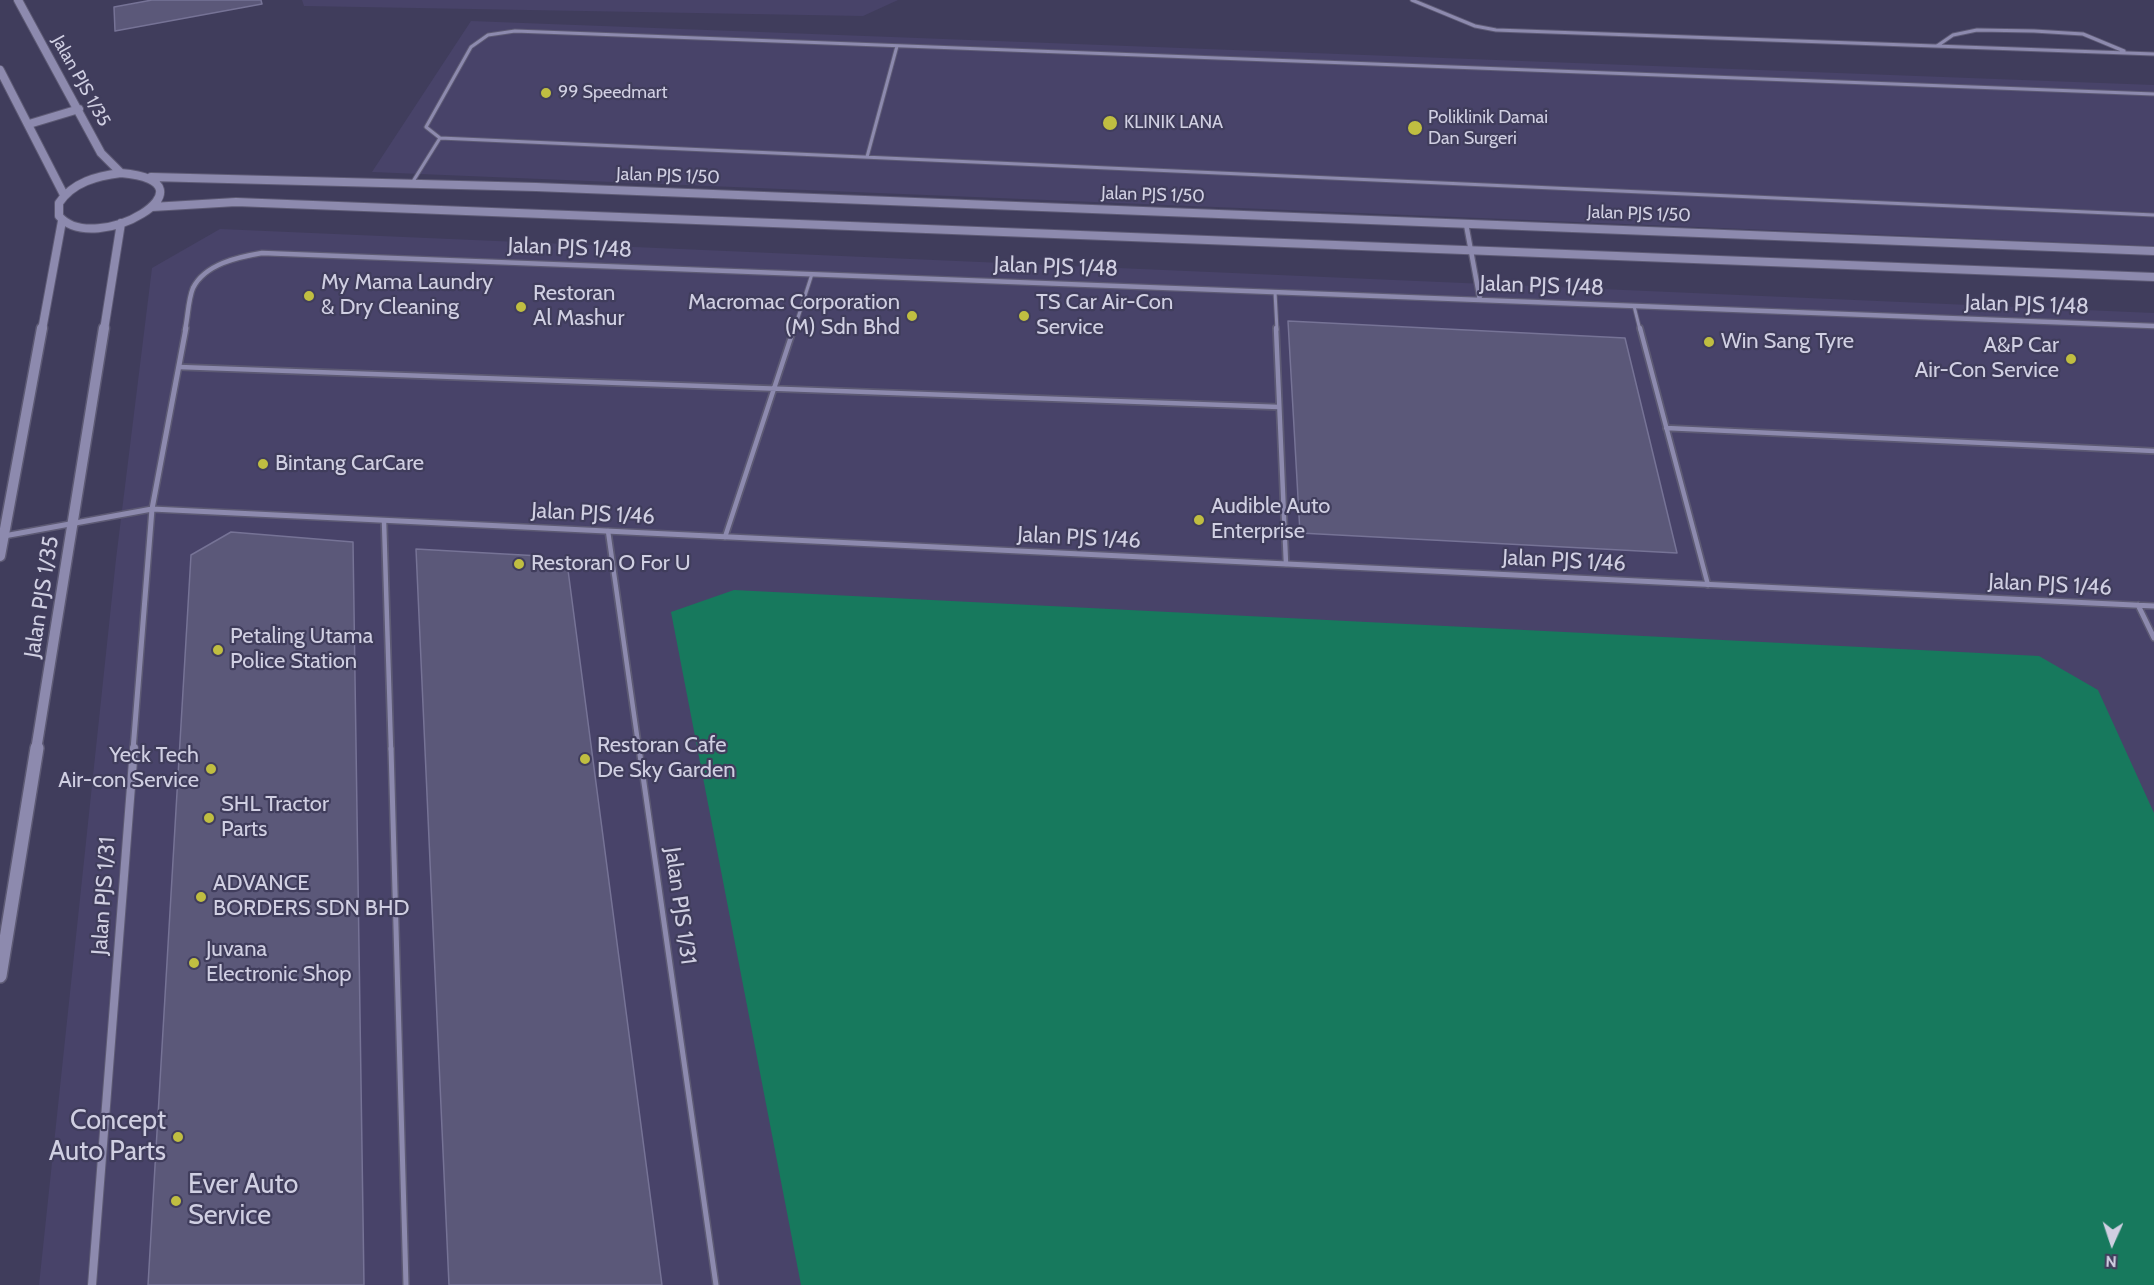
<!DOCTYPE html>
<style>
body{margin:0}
#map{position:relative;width:2154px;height:1285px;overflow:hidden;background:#403d5c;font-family:Cabin,sans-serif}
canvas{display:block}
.north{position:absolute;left:2082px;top:1213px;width:60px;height:60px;-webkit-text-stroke:4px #403d5c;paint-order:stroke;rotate:183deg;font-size:16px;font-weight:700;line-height:24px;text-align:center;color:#d0cfe2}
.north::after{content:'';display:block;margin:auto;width:21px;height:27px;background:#d0cfe2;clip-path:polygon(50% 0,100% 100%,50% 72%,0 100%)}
</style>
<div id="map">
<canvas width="2154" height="1285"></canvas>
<div class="north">N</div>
</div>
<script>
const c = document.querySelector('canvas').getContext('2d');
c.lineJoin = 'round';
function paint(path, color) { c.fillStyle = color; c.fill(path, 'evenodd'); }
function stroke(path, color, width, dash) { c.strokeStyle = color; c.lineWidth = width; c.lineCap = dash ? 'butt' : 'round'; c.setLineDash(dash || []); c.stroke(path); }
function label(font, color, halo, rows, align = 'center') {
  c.font = font + ' Cabin,sans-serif'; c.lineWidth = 4.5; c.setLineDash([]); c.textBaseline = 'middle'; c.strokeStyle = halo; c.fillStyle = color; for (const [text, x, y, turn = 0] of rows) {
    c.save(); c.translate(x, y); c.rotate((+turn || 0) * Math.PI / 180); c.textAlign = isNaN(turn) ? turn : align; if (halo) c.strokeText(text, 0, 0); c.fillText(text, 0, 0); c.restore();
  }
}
paint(new Path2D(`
 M 302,0 L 898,0 L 863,16 L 304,6 Z
 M 471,21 L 2154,85 L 2154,246 L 372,172 Z
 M 220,229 L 2154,313 L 2154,1285 L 39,1285 L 116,559 L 152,268 Z`), '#484369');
paint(new Path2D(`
 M 734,590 L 2039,656 L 2098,690 L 2154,813 L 2154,1285 L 801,1285 L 671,612 Z`), '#17795d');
const building = new Path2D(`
 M 152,0 L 261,0 L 262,4 L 115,31 L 114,7 Z
 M 1288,321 L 1625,338 L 1677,553 L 1300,533 Z
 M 231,532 L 353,542 L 364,1285 L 148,1285 L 191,555 Z
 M 416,549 L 540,556 L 568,570 L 662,1285 L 449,1285 Z`);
paint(building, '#5b5879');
stroke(building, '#767396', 1.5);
const serviceFar2 = new Path2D(`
 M 1412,0 L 1475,26 L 1496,30 L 2154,54
 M 1937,46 L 1953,35 L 1977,30 L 2034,31 L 2083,34 L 2124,51
 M 2154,94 L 515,31 L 488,35 L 471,47 L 426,127 L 440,138 L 2154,215
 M 867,157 L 897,46
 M 412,183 L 440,138
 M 1275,292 L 1277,330
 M 1634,306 L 1640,330
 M 794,330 L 812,274`);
const serviceFar1 = new Path2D(`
 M 1276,328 L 1286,564
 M 1640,328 L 1708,585
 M 179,367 L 1279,407
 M 1666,428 L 2154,451
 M 384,521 L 391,750
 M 608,531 L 639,750
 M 725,537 L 794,328`);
const service = new Path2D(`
 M 391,748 L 406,1285
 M 639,748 L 716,1285`);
const minorFar2 = new Path2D(`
 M 1466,224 L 1480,300
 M 185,330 C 188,317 188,300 193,288 C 205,264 238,257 262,253 L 2154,326`);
const minorFar1 = new Path2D(`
 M 4,536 L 152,509 L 2154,606
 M 2138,605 L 2154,638
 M 133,750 L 152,509 L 186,328`);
const minor = new Path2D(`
 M 92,1285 L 134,748`);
const tertiaryFar2 = new Path2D(`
 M 18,0 L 101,153 L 121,173
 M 0,70 L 64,195
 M 29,124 L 79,109
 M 121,173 C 224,182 95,258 59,216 L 59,203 C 73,182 97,176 121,173 Z
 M 151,177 L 536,187 L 2154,251
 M 152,207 L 236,202 L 2154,277
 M 42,330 L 62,221
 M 104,330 L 121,223`);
const tertiaryFar1 = new Path2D(`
 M 0,556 L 42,328
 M 36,750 L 104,328`);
const tertiary = new Path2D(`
 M 0,976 L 37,748`);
stroke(serviceFar2, '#5d5a74', 5);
stroke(serviceFar1, '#5d5a74', 8);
stroke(service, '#5d5a74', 8);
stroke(minorFar2, '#5d5a74', 7);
stroke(minorFar1, '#5d5a74', 8);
stroke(minor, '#5d5a74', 10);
stroke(tertiaryFar2, '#5d5a74', 10);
stroke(tertiaryFar1, '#5d5a74', 13);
stroke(tertiary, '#5d5a74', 16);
stroke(serviceFar2, '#8d8aae', 3);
stroke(serviceFar1, '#8d8aae', 4.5);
stroke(service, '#8d8aae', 5);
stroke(minorFar2, '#8d8aae', 4.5);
stroke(minorFar1, '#8d8aae', 5);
stroke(minor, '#8d8aae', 8);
stroke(tertiaryFar2, '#8d8aae', 8);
stroke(tertiaryFar1, '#8d8aae', 10);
stroke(tertiary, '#8d8aae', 13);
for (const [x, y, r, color] of [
 [546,93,6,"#c0be41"],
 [1110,123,8,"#c0be41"],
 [1415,128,8,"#c0be41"],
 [309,296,6,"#c0be41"],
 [521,307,6,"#c0be41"],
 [912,316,6,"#c0be41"],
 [1024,316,6,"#c0be41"],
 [1709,342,6,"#c0be41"],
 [2071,359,6,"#c0be41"],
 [263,464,6,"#c0be41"],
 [1199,520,6,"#c0be41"],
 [519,564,6,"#c0be41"],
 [218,650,6,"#c0be41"],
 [585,759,6,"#c0be41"],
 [211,769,6,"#c0be41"],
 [209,818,6,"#c0be41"],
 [201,897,6,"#c0be41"],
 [194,963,6,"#c0be41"],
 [178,1137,6,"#c0be41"],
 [176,1201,6,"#c0be41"]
]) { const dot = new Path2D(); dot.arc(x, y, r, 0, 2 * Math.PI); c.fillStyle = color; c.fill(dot); stroke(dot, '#403d5c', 2); }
label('18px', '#d0cfe2', '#403d5c', [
 ["Jalan PJS 1/35",81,81,61],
 ["Jalan PJS 1/50",668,176,2],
 ["Jalan PJS 1/50",1153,195,2],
 ["Jalan PJS 1/50",1639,214,2]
]);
label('18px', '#d0cfe2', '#403d5c', [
 ["99 Speedmart",558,93],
 ["Poliklinik Damai",1428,118],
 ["Dan Surgeri",1428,139],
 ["KLINIK LANA",1124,123]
], 'left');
label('22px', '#d0cfe2', '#403d5c', [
 ["Jalan PJS 1/48",570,248,2],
 ["Jalan PJS 1/48",1056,267,2],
 ["Jalan PJS 1/48",1542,286,2],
 ["Jalan PJS 1/48",2027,305,2],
 ["Jalan PJS 1/46",593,514,3],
 ["Jalan PJS 1/46",1079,538,3],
 ["Jalan PJS 1/46",1564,561,3],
 ["Jalan PJS 1/46",2050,585,3],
 ["Jalan PJS 1/35",42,597,-81],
 ["Jalan PJS 1/31",104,896,-86],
 ["Jalan PJS 1/31",680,906,82]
]);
label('22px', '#d0cfe2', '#403d5c', [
 ["My Mama Laundry",321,283],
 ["& Dry Cleaning",321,308],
 ["Restoran",533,294],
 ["Al Mashur",533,319],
 ["Macromac Corporation",900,303,"right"],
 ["(M) Sdn Bhd",900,328,"right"],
 ["TS Car Air-Con",1036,303],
 ["Service",1036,328],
 ["Win Sang Tyre",1721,342],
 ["A&P Car",2059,346,"right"],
 ["Air-Con Service",2059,371,"right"],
 ["Bintang CarCare",275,464],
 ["Audible Auto",1211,507],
 ["Enterprise",1211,532],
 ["Restoran O For U",531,564],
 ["Petaling Utama",230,637],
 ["Police Station",230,662],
 ["Restoran Cafe",597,746],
 ["De Sky Garden",597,771],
 ["Yeck Tech",199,756,"right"],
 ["Air-con Service",199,781,"right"],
 ["SHL Tractor",221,805],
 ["Parts",221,830],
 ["ADVANCE",213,884],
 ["BORDERS SDN BHD",213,909],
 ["Juvana",206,950],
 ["Electronic Shop",206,975]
], 'left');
label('27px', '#d0cfe2', '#403d5c', [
 ["Concept",166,1121],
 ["Auto Parts",166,1152],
 ["Ever Auto",188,1185,"left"],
 ["Service",188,1216,"left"]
], 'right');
</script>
